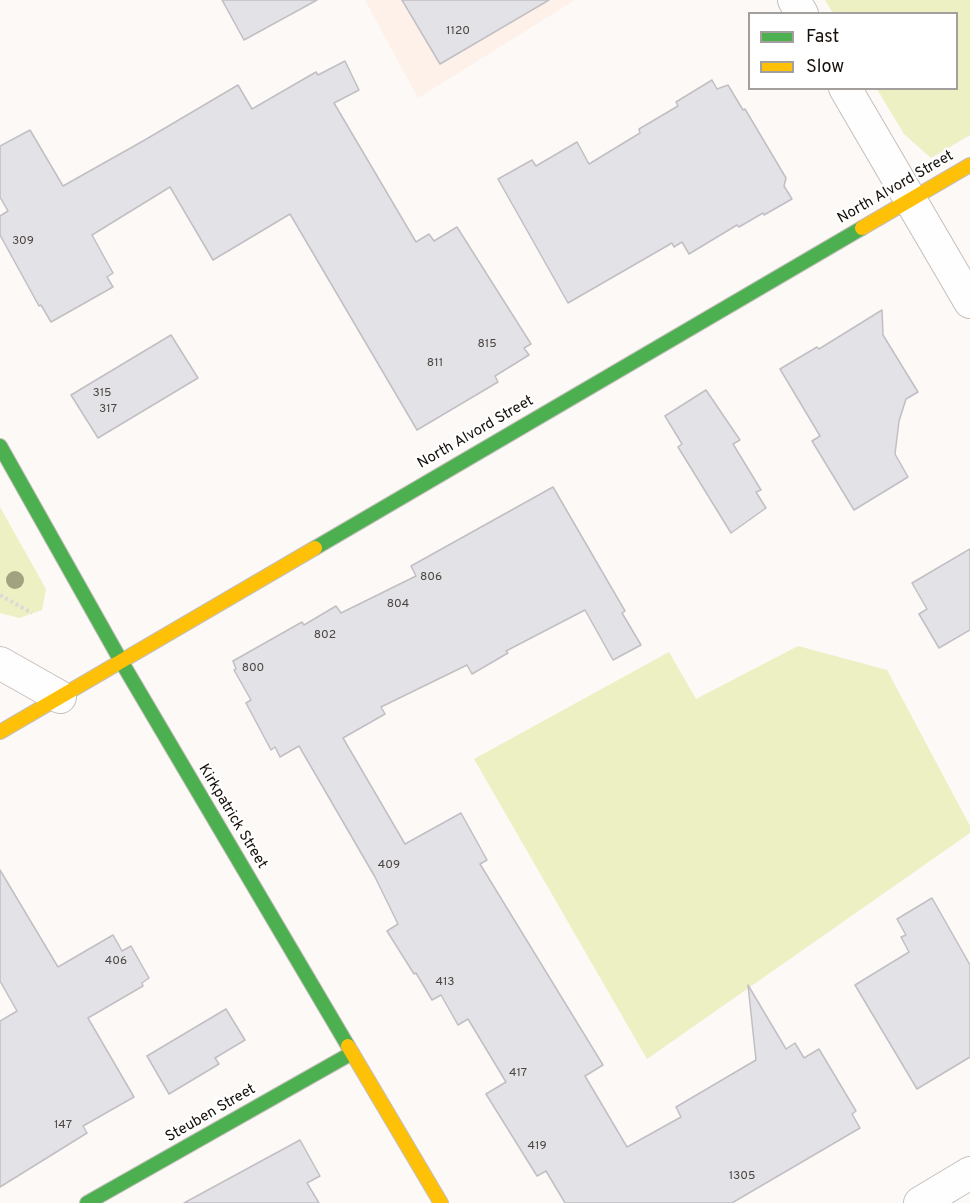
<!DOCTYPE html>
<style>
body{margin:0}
#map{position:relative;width:970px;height:1203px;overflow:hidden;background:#fcf9f7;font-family:Overpass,sans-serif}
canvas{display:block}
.legend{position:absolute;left:748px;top:12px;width:210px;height:78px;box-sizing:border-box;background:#fff;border:2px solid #a39f9d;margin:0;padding:8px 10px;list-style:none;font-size:18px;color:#18100a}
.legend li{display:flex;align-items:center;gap:12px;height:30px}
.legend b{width:30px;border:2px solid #a39f9d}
</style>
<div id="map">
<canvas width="970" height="1203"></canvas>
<ul class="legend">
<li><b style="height:8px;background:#4caf50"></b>Fast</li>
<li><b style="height:8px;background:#ffc107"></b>Slow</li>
</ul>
</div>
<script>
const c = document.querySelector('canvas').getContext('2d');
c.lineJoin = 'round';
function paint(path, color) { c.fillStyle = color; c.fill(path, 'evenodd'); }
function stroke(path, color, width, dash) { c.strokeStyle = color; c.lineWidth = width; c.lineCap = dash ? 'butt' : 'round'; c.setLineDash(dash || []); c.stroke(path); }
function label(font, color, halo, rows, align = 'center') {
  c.font = font + ' Overpass,sans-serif'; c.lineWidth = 4.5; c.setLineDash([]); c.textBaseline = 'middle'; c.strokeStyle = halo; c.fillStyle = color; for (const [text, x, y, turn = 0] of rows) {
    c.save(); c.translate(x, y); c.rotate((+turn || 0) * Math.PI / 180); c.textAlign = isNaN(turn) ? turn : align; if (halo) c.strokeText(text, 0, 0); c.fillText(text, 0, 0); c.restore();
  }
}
paint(new Path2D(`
 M 365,0 L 575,0 L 418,98 Z`), '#fdf1e9');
paint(new Path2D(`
 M 825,0 L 970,0 L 970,135 L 931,158 L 904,134 L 877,89 L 956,88 L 956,14 L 833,13 Z
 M 0,507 L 46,589 L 42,610 L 19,618 L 0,613 Z
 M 798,646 L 887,670 L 970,826 L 970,833 L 647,1059 L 474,759 L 669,652 L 696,699 Z`), '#ecf0c3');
const building = new Path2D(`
 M 222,0 L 317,0 L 244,40 Z
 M 402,0 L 549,0 L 440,64 Z
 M 345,61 L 359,90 L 334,103 L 416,242 L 429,234 L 434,241 L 457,227 L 531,344 L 524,348 L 529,355 L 495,376 L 498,382 L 417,430 L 290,214 L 213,260 L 170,187 L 92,235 L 113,273 L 107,277 L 113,287 L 51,322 L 41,305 L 39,306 L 0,235 L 0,216 L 8,211 L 0,197 L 0,146 L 30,130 L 63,186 L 143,141 L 238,85 L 252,109 L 316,72 L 318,75 Z
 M 712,80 L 717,89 L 728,85 L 743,110 L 745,109 L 786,178 L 784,186 L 792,199 L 764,215 L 763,213 L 739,227 L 737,225 L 689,254 L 682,242 L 674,247 L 672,243 L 568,303 L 498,179 L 532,160 L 536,166 L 577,142 L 589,164 L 640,133 L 639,129 L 678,106 L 676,102 Z
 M 882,310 L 883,335 L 918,392 L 906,399 L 899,421 L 895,454 L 908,477 L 854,510 L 812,441 L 820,436 L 780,369 L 817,347 L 819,349 Z
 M 171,335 L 198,378 L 98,438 L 71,395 Z
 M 706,390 L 740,440 L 733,444 L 761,490 L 756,492 L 766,508 L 731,533 L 678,447 L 682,444 L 665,416 Z
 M 553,487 L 625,611 L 622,613 L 641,645 L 613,660 L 585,610 L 506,651 L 508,653 L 472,674 L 467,665 L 381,707 L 385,714 L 343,738 L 405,844 L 461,813 L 487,860 L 480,864 L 603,1065 L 585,1076 L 627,1147 L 681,1117 L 676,1107 L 756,1060 L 748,985 L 786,1049 L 795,1043 L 804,1058 L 819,1049 L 856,1111 L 852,1114 L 860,1128 L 732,1203 L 565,1203 L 546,1171 L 537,1176 L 486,1094 L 506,1082 L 468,1019 L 458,1025 L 441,995 L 432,1000 L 416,973 L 414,974 L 387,931 L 398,924 L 375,877 L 299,746 L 280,757 L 275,747 L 271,750 L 246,703 L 251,700 L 234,670 L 236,669 L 233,661 L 302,622 L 304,625 L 336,606 L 341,613 L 416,576 L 411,566 Z
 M 970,549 L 970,630 L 939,648 L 919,614 L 927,609 L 912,583 Z
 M 0,870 L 58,967 L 113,935 L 122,951 L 131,946 L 149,978 L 142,983 L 143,986 L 88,1018 L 134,1097 L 83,1126 L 87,1133 L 0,1187 L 0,1021 L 17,1011 L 0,981 Z
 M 932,898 L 970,965 L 970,1057 L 917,1089 L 855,985 L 909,952 L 901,937 L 906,935 L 897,919 Z
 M 226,1009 L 245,1040 L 215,1058 L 219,1064 L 169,1094 L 147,1056 Z
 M 300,1140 L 320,1176 L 307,1183 L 319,1203 L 184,1203 Z`);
paint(building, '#e3e2e6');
stroke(building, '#c1bfc3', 1.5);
const street = new Path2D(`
 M 794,0 L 802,14
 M 845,88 L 970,302
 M 0,663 L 60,697
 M 920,1203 L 970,1173`);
const fast = new Path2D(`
 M 0,446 L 121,661 L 348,1046
 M 315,548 L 862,228
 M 87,1203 L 352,1053`);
const slow = new Path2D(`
 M 862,228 L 970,165
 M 0,732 L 315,548
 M 348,1046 L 441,1203`);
stroke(street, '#c4bfbb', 34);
stroke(fast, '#c4bfbb', 16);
stroke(slow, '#c4bfbb', 16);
stroke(new Path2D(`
 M 0,595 L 32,613`), '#dcdad9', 4, [3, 3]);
stroke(street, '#fffefe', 32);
stroke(fast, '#4caf50', 14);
stroke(slow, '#ffc107', 14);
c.fillStyle = '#a1a380';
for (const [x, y] of [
 [15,580]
]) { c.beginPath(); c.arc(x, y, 9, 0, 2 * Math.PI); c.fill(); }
label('12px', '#4c4642', null, [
 ["1120",458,32],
 ["309",23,242],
 ["815",487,345],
 ["811",435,364],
 ["315",102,394],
 ["317",108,410],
 ["806",431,578],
 ["804",398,605],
 ["802",325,636],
 ["800",253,669],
 ["409",389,866],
 ["406",116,962],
 ["413",445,983],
 ["417",518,1074],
 ["147",63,1126],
 ["419",537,1147],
 ["1305",742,1177]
]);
label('15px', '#18100a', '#fff', [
 ["North Alvord Street",896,188,-30],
 ["North Alvord Street",476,433,-30],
 ["Kirkpatrick Street",232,817,59],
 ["Steuben Street",211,1114,-30]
]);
</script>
